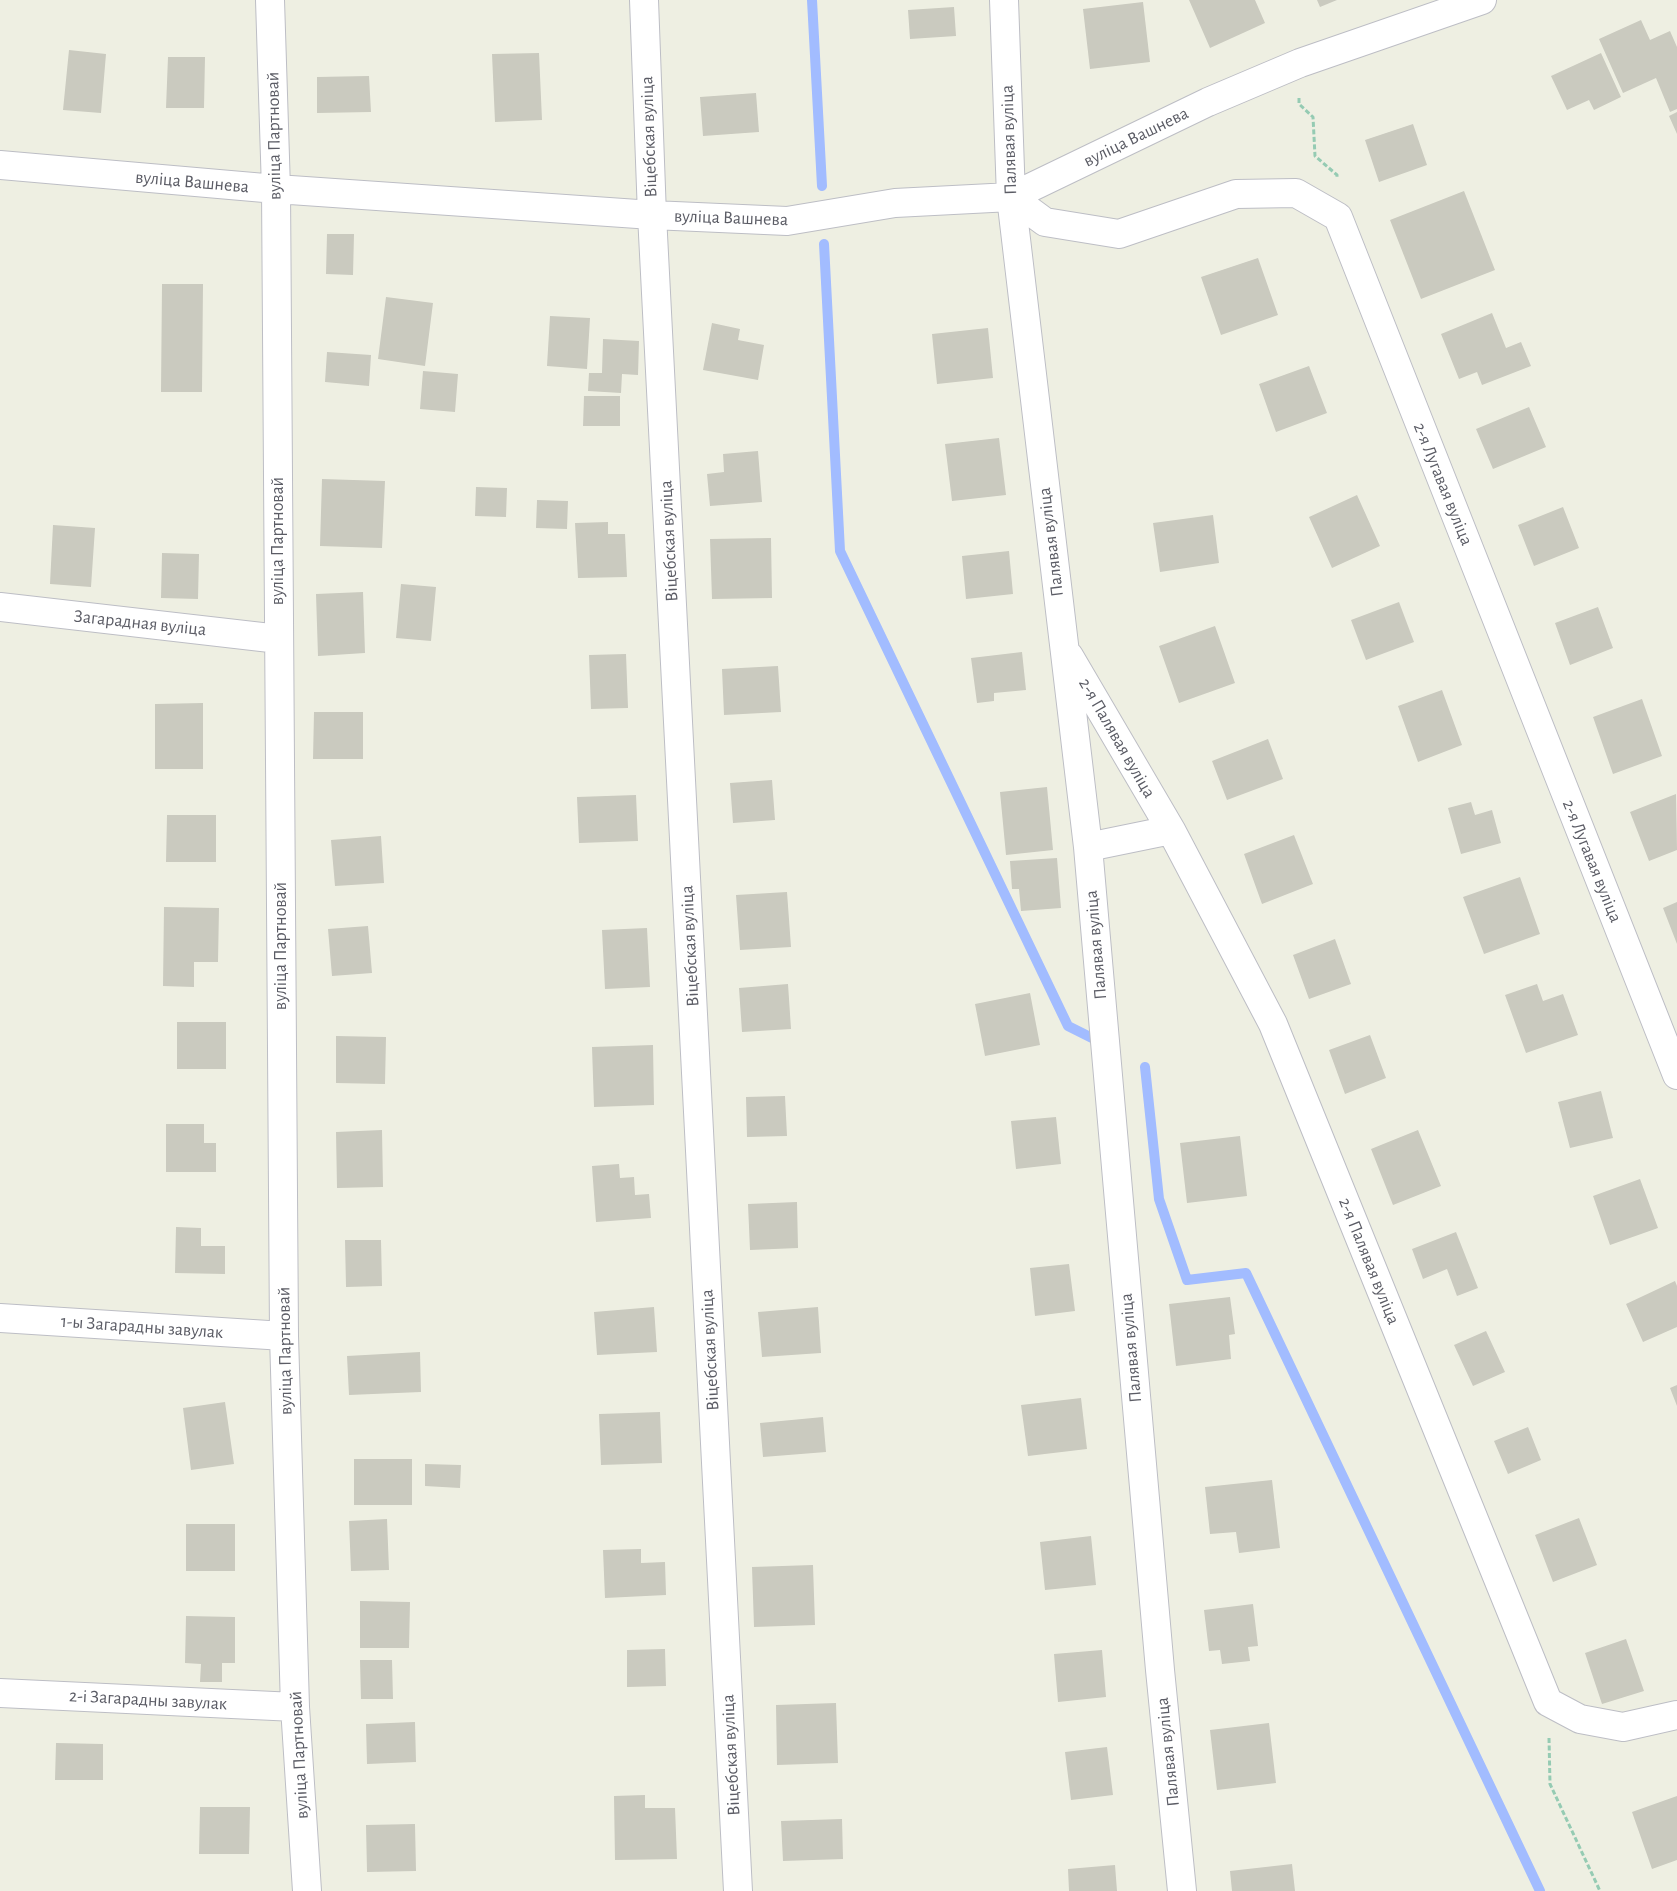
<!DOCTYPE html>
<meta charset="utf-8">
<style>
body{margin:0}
canvas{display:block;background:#eeefe2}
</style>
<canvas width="1677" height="1891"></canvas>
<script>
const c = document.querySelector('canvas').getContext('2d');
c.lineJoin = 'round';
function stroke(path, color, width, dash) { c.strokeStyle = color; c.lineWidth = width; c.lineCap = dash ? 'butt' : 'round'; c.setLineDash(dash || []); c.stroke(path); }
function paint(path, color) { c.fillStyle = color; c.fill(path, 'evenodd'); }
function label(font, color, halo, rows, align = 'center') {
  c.font = font + ' "Alegreya Sans",sans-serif'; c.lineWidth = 5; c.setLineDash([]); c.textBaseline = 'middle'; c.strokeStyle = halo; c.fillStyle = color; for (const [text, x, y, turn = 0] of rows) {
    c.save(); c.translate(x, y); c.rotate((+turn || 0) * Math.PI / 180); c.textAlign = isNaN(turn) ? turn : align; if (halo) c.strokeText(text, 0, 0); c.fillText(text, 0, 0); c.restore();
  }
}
stroke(new Path2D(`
 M 812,0 L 822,186
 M 824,244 L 840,551 L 1068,1026 L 1094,1039
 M 1145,1067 L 1159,1199 L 1187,1280 L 1246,1273 L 1540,1891`), '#a2bcff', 10);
paint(new Path2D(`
 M 1189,0 L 1255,0 L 1265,23 L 1210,48 Z
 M 1317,0 L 1337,0 L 1320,7 Z
 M 1143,2 L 1150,62 L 1090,69 L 1083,9 Z
 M 954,7 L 956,36 L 910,39 L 908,10 Z
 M 1641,20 L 1650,40 L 1670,31 L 1677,47 L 1677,109 L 1670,112 L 1656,78 L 1623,93 L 1599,39 Z
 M 69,50 L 106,54 L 101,113 L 63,110 Z
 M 539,53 L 542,120 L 495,122 L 492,54 Z
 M 1601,53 L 1621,97 L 1594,110 L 1589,100 L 1567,110 L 1551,76 Z
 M 168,57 L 205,57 L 204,108 L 166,108 Z
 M 369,76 L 371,112 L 317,113 L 317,77 Z
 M 756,93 L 759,132 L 703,136 L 700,97 Z
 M 1677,112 L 1677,134 L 1669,116 Z
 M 1413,124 L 1427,165 L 1379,182 L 1365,140 Z
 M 1464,191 L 1495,270 L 1421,299 L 1390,220 Z
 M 327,234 L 354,234 L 353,275 L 326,274 Z
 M 1258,258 L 1278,315 L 1221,335 L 1201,277 Z
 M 162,284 L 203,284 L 202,392 L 161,392 Z
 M 386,297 L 433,303 L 425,366 L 378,359 Z
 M 1492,313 L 1506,348 L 1521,342 L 1531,366 L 1482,385 L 1477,372 L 1459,379 L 1441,334 Z
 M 550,316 L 590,318 L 587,369 L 547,366 Z
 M 712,323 L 740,329 L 738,340 L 764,345 L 758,380 L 703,370 Z
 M 988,328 L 993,378 L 937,384 L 932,334 Z
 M 603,339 L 639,341 L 638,375 L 622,374 L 621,393 L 588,391 L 589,373 L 602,373 Z
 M 327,352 L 371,355 L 369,386 L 325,382 Z
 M 1309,366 L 1327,413 L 1276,432 L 1259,384 Z
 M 423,371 L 458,374 L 455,412 L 420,409 Z
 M 584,396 L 620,396 L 620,426 L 583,426 Z
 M 1529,407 L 1546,447 L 1493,469 L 1476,429 Z
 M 999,438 L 1006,495 L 952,501 L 945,444 Z
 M 758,451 L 762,502 L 710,506 L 707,474 L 724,472 L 723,454 Z
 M 322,479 L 385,481 L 382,548 L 320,546 Z
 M 476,487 L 507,488 L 506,517 L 475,516 Z
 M 1357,495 L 1380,546 L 1332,568 L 1309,517 Z
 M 537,500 L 568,501 L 567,529 L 536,528 Z
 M 1563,507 L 1579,548 L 1534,566 L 1518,525 Z
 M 1213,515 L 1219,563 L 1160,572 L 1153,523 Z
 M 608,522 L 608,534 L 625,534 L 627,577 L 578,578 L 575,523 Z
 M 53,525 L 95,528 L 91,587 L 50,584 Z
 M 771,538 L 772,598 L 712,599 L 710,539 Z
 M 1009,551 L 1013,594 L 966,599 L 962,556 Z
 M 162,553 L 199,554 L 198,599 L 161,598 Z
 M 401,584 L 436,587 L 431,641 L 396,638 Z
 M 363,592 L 365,653 L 318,656 L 316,594 Z
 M 1399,602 L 1414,642 L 1366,660 L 1351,620 Z
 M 1598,607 L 1613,648 L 1570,665 L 1555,623 Z
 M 1215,626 L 1235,683 L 1179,703 L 1159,646 Z
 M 1022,652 L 1026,690 L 994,693 L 994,701 L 977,703 L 971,658 Z
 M 626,654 L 628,708 L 591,709 L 589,655 Z
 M 778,666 L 781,712 L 724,715 L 722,669 Z
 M 1442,690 L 1462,745 L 1418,762 L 1398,706 Z
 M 1642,699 L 1662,756 L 1613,774 L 1593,717 Z
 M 203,703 L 203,769 L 155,769 L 155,704 Z
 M 314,712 L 363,712 L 363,759 L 313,759 Z
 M 1268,739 L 1283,779 L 1227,800 L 1212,761 Z
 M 772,780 L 775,820 L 733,823 L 730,783 Z
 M 1047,787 L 1053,850 L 1006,855 L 1000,792 Z
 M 1676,794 L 1677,850 L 1649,861 L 1630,812 Z
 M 636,795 L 638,841 L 579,843 L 577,797 Z
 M 1471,802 L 1475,815 L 1492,810 L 1501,843 L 1461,854 L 1448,808 Z
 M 167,815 L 216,815 L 216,862 L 166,862 Z
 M 1294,835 L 1313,884 L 1262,904 L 1244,854 Z
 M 381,836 L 384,883 L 335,886 L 331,840 Z
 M 1057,858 L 1061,908 L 1021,911 L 1019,889 L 1012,889 L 1010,861 Z
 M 1520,877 L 1540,934 L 1484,954 L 1463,897 Z
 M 787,892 L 791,947 L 740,950 L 736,895 Z
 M 1677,902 L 1677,944 L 1663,908 Z
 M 164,907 L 219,908 L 218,962 L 194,962 L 194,987 L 163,986 Z
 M 368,926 L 372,973 L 332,976 L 328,929 Z
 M 647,928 L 650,987 L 605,989 L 602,930 Z
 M 1335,939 L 1351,984 L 1309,999 L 1293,955 Z
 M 788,984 L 791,1029 L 742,1032 L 739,988 Z
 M 1537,984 L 1543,1001 L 1563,994 L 1578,1035 L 1526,1053 L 1505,995 Z
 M 1030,993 L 1040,1045 L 985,1056 L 975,1004 Z
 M 177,1022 L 226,1022 L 226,1069 L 177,1069 Z
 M 1370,1035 L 1386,1078 L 1345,1094 L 1329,1050 Z
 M 336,1036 L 386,1037 L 385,1084 L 336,1083 Z
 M 653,1045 L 654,1105 L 594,1107 L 592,1047 Z
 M 1601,1091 L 1613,1138 L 1570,1148 L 1558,1102 Z
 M 785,1096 L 787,1136 L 747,1137 L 746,1097 Z
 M 1056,1117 L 1061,1164 L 1016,1169 L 1011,1121 Z
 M 166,1124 L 204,1124 L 204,1143 L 216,1143 L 216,1172 L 166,1172 Z
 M 382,1130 L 383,1187 L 337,1188 L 336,1132 Z
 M 1418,1130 L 1441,1186 L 1393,1205 L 1371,1149 Z
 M 1240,1136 L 1247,1196 L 1187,1203 L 1180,1143 Z
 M 619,1164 L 620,1178 L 634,1177 L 635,1195 L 649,1194 L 651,1218 L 596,1222 L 592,1166 Z
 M 1640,1179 L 1658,1228 L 1610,1245 L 1593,1196 Z
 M 797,1202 L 798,1248 L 750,1250 L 748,1204 Z
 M 176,1227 L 201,1228 L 201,1246 L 225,1246 L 225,1274 L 175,1273 Z
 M 1456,1232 L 1478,1288 L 1457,1296 L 1447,1269 L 1423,1279 L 1412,1249 Z
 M 345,1240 L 381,1240 L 382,1286 L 346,1287 Z
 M 1069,1264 L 1075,1311 L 1035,1316 L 1030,1268 Z
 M 1675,1281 L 1677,1286 L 1677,1327 L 1643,1342 L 1626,1304 Z
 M 1230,1297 L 1235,1334 L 1229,1335 L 1231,1359 L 1176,1366 L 1169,1304 Z
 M 654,1307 L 657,1352 L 597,1355 L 594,1312 Z
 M 818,1307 L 821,1353 L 762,1357 L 758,1312 Z
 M 1486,1331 L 1505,1372 L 1473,1386 L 1454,1345 Z
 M 420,1352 L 421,1392 L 349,1395 L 347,1356 Z
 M 1677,1385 L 1677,1406 L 1670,1388 Z
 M 1081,1398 L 1087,1449 L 1028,1456 L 1021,1405 Z
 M 225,1402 L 234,1464 L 191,1470 L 183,1408 Z
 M 660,1412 L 662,1463 L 601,1465 L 599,1414 Z
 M 823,1417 L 826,1452 L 763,1457 L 760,1423 Z
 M 1528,1427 L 1541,1460 L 1508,1474 L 1494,1441 Z
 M 354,1459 L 412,1459 L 412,1505 L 354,1505 Z
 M 425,1464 L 461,1465 L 460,1488 L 425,1486 Z
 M 1272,1480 L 1280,1548 L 1239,1553 L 1236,1532 L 1210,1534 L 1205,1487 Z
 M 1579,1518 L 1597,1565 L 1553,1582 L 1535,1535 Z
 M 387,1519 L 389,1570 L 351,1571 L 349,1521 Z
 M 186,1524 L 235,1524 L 235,1571 L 186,1571 Z
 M 1091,1536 L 1096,1585 L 1045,1590 L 1040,1542 Z
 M 641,1549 L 641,1563 L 665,1562 L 666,1595 L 605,1598 L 603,1550 Z
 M 813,1565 L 815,1625 L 754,1627 L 752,1567 Z
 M 360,1601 L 410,1602 L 409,1648 L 360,1648 Z
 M 1253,1604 L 1258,1646 L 1248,1647 L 1250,1661 L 1222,1664 L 1220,1650 L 1209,1651 L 1204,1610 Z
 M 186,1616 L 235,1617 L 235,1663 L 222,1663 L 222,1682 L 200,1682 L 201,1664 L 185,1663 Z
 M 1626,1639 L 1644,1691 L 1602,1704 L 1585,1653 Z
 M 665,1649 L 666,1686 L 627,1687 L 627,1650 Z
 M 1102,1650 L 1106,1697 L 1058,1702 L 1054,1654 Z
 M 360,1660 L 392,1660 L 393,1699 L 361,1699 Z
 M 836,1703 L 838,1763 L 777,1765 L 776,1705 Z
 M 415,1722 L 416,1762 L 367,1764 L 366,1724 Z
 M 1269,1723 L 1276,1783 L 1217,1790 L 1210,1730 Z
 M 56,1743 L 103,1744 L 103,1780 L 55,1780 Z
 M 1107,1747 L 1113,1795 L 1071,1800 L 1065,1752 Z
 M 645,1795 L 645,1808 L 675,1808 L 677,1859 L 615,1860 L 614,1796 Z
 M 1677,1796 L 1677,1860 L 1652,1869 L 1632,1812 Z
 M 200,1807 L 250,1807 L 249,1854 L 199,1854 Z
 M 842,1819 L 843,1859 L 783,1861 L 781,1821 Z
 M 415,1824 L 416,1871 L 367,1872 L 366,1825 Z
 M 1292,1864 L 1295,1891 L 1232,1891 L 1230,1871 Z
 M 1115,1865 L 1117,1891 L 1069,1891 L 1068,1869 Z`), '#cacabf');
const minor = new Path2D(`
 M 270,0 L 276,189 L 284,1336 L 295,1707 L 307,1891
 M 644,0 L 652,215 L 738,1891
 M 1004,0 L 1011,197 L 1088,847 L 1160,1670 L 1182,1891
 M 0,165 L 276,189 L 652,215 L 787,221 L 895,203 L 1011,197 L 1208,102 L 1300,63 L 1482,0
 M 1011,197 L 1045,222 L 1119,234 L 1236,194 L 1296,193 L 1338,217 L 1677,1075
 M 0,607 L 279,639
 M 1069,656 L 1171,830
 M 1088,847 L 1171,830 L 1273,1024 L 1548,1702 L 1580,1719 L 1623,1727 L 1677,1715
 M 0,1318 L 284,1336
 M 0,1693 L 295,1707`);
stroke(minor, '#bdbec5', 30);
stroke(new Path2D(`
 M 1299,98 L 1299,104 L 1313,117 L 1315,156 L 1337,175 L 1337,179
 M 1549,1738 L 1550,1784 L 1600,1891`), '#95cbb3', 3, [5, 2.5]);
stroke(minor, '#fff', 28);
label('18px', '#5b5c65', '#fff', [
 ["вуліца Партновай",274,136,-91],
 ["Віцебская вуліца",649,137,-92],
 ["вуліца Вашнева",1136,137,-26],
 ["Палявая вуліца",1009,140,-92],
 ["вуліца Вашнева",192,182,5],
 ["вуліца Вашнева",731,218,2],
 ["2-я Лугавая вуліца",1443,484,68],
 ["вуліца Партновай",278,541,-90],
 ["Віцебская вуліца",669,541,-93],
 ["Палявая вуліца",1051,542,-97],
 ["Загарадная вуліца",140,623,6],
 ["2-я Палявая вуліца",1117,738,60],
 ["2-я Лугавая вуліца",1592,861,68],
 ["Палявая вуліца",1096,945,-95],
 ["вуліца Партновай",281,946,-90],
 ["Віцебская вуліца",690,946,-93],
 ["2-я Палявая вуліца",1369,1261,68],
 ["1-ы Загарадны завулак",142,1327,4],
 ["Палявая вуліца",1131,1348,-95],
 ["Віцебская вуліца",710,1350,-93],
 ["вуліца Партновай",285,1351,-91],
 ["2-і Загарадны завулак",148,1700,3],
 ["Палявая вуліца",1168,1752,-96],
 ["вуліца Партновай",299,1755,-93],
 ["Віцебская вуліца",731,1755,-93]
]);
</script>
